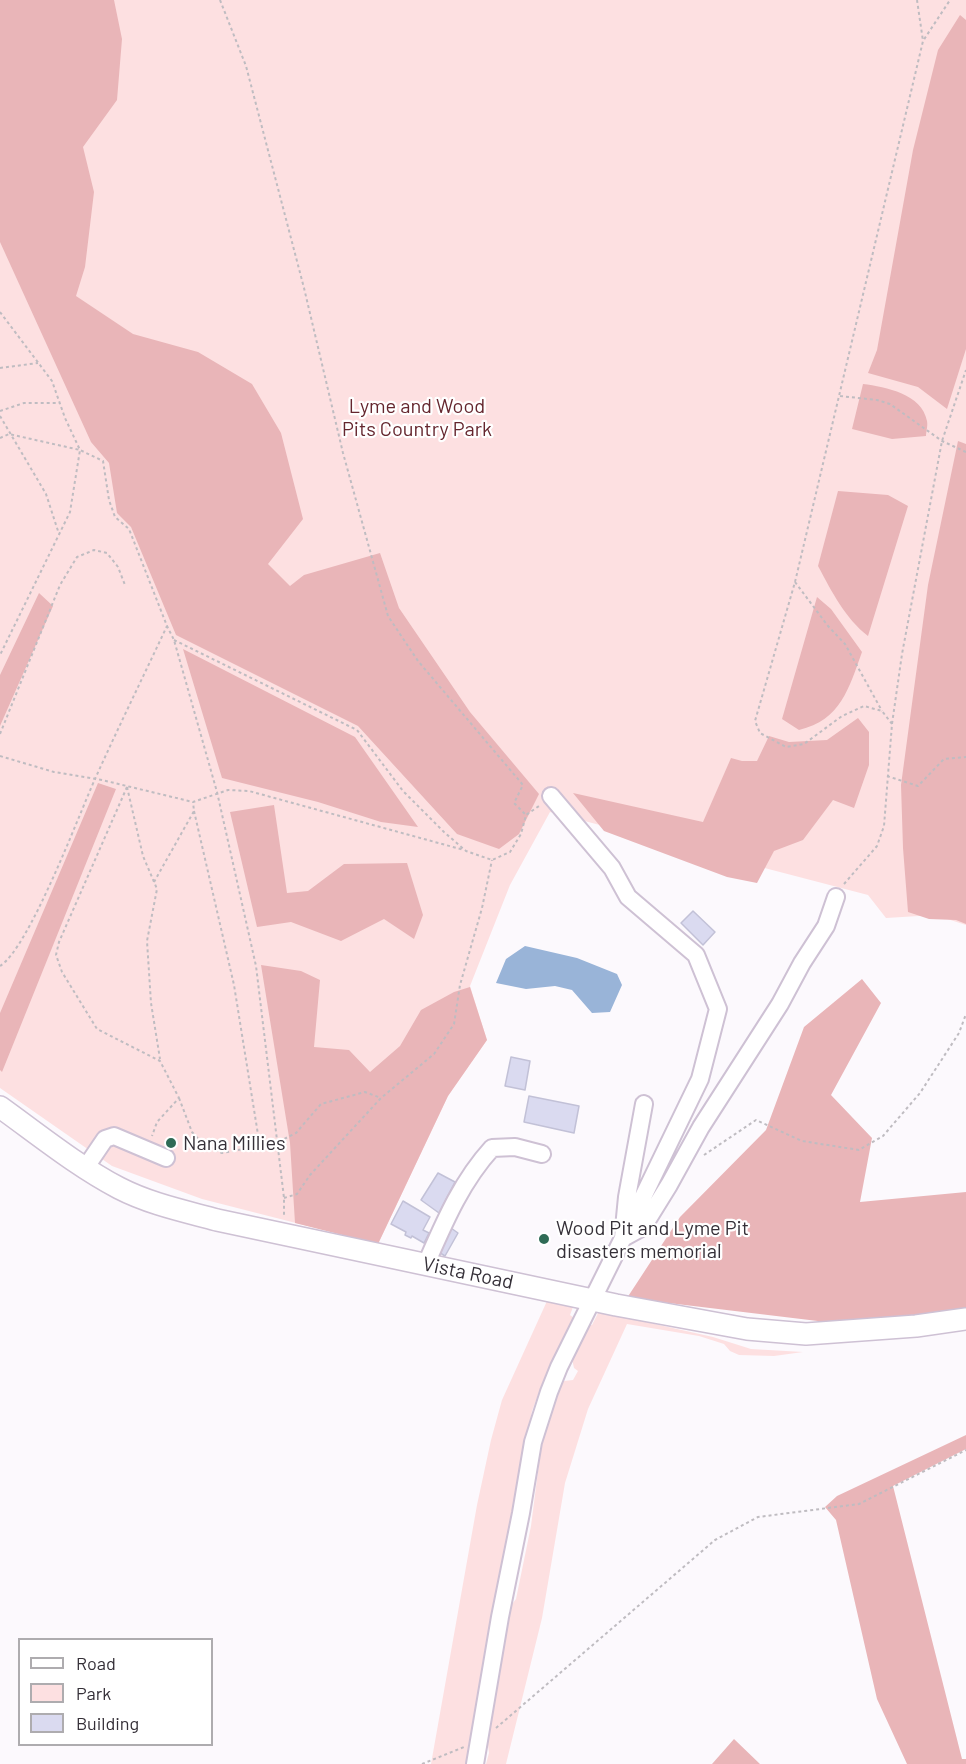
<!DOCTYPE html>
<style>
body{margin:0}
#map{position:relative;width:966px;height:1764px;overflow:hidden;background:#fcf9fd;font-family:Barlow,sans-serif}
canvas{display:block}
.legend{position:absolute;left:18px;top:1638px;width:195px;height:108px;box-sizing:border-box;background:#fff;border:2px solid #aeacaf;margin:0;padding:8px 10px;list-style:none;font-size:18px;color:#353038}
.legend li{display:flex;align-items:center;gap:12px;height:30px}
.legend b{width:30px;border:2px solid #aeacaf}
</style>
<div id="map">
<canvas width="966" height="1764"></canvas>
<ul class="legend">
<li><b style="height:8px;background:#fff"></b>Road</li>
<li><b style="height:16px;background:#fde0e1"></b>Park</li>
<li><b style="height:16px;background:#dadaf0"></b>Building</li>
</ul>
</div>
<script>
const c = document.querySelector('canvas').getContext('2d');
c.lineJoin = 'round';
function paint(path, color) { c.fillStyle = color; c.fill(path, 'evenodd'); }
function stroke(path, color, width, dash) { c.strokeStyle = color; c.lineWidth = width; c.lineCap = dash ? 'butt' : 'round'; c.setLineDash(dash || []); c.stroke(path); }
function label(font, color, halo, rows, align = 'center') {
  c.font = font + ' Barlow,sans-serif'; c.lineWidth = 4.5; c.setLineDash([]); c.textBaseline = 'middle'; c.strokeStyle = halo; c.fillStyle = color; for (const [text, x, y, turn = 0] of rows) {
    c.save(); c.translate(x, y); c.rotate((+turn || 0) * Math.PI / 180); c.textAlign = isNaN(turn) ? turn : align; if (halo) c.strokeText(text, 0, 0); c.fillText(text, 0, 0); c.restore();
  }
}
paint(new Path2D(`
 M 0,0 L 966,0 L 966,925 L 935,915 L 886,918 L 868,895 L 550,812 L 510,885 L 470,986 L 487,1040 L 448,1096 L 378,1244 L 202,1199 L 112,1166 L 0,1088 Z
 M 547,1301 L 573,1307 L 570,1315 L 574,1318 L 541,1387 L 532,1411 L 469,1764 L 431,1764 L 477,1505 L 491,1440 L 502,1400 Z
 M 601,1312 L 713,1337 L 751,1349 L 803,1352 L 774,1356 L 739,1355 L 730,1351 L 724,1344 L 699,1336 L 627,1324 L 588,1409 L 565,1483 L 542,1618 L 506,1764 L 486,1764 L 489,1753 L 487,1737 L 503,1616 L 516,1599 L 531,1526 L 542,1440 L 560,1385 L 564,1381 L 573,1380 L 578,1371 L 574,1368 L 572,1359 L 588,1325 L 592,1325 L 598,1313 Z`), '#fde0e1');
paint(new Path2D(`
 M 0,0 L 114,0 L 122,39 L 117,100 L 83,147 L 94,192 L 85,267 L 76,296 L 133,334 L 198,352 L 252,384 L 281,433 L 303,519 L 268,564 L 290,586 L 304,575 L 380,553 L 399,608 L 470,712 L 539,794 L 519,834 L 499,849 L 457,834 L 358,726 L 176,635 L 131,527 L 117,513 L 109,463 L 91,442 L 0,242 Z
 M 960,15 L 966,20 L 966,349 L 947,409 L 918,387 L 868,373 L 877,350 L 913,150 L 938,50 Z
 M 863,384 C 886,387 922,394 927,421 C 928,426 926,432 926,436 L 892,439 L 852,429 Z
 M 958,441 L 966,444 L 966,924 L 956,920 L 929,919 L 908,912 L 903,848 L 901,785 L 928,585 Z
 M 838,491 L 888,495 L 908,506 L 868,636 C 845,618 832,592 818,566 Z
 M 39,593 L 53,606 L 0,726 L 0,675 Z
 M 817,597 L 831,609 L 862,652 C 849,688 841,720 799,730 L 782,719 Z
 M 183,649 L 355,737 L 418,827 L 381,822 L 318,802 L 222,778 Z
 M 858,718 L 869,732 L 869,765 L 854,808 L 833,800 L 803,840 L 774,851 L 757,883 L 727,877 L 604,831 L 573,793 L 703,822 L 731,758 L 742,761 L 757,761 L 769,736 L 789,742 L 827,740 Z
 M 98,783 L 116,789 L 2,1072 L 0,1070 L 0,1013 Z
 M 274,805 L 287,893 L 308,891 L 344,864 L 407,863 L 423,915 L 414,939 L 384,919 L 341,941 L 291,922 L 257,927 L 230,812 Z
 M 261,965 L 301,971 L 320,980 L 314,1047 L 349,1050 L 370,1072 L 400,1046 L 421,1010 L 454,992 L 470,987 L 487,1040 L 448,1096 L 378,1244 L 295,1223 L 290,1143 Z
 M 862,979 L 881,1003 L 831,1095 L 872,1138 L 860,1202 L 966,1192 L 966,1316 L 884,1329 L 627,1298 L 680,1217 L 766,1130 L 804,1027 Z
 M 966,1435 L 966,1449 L 893,1486 L 962,1759 L 966,1759 L 966,1764 L 907,1764 L 877,1699 L 836,1520 L 825,1507 L 837,1496 Z
 M 734,1739 L 760,1764 L 712,1764 Z`), '#e9b5b8');
paint(new Path2D(`
 M 525,946 L 577,958 L 617,974 L 622,985 L 610,1012 L 592,1013 L 572,990 L 555,986 L 526,989 L 496,983 L 506,959 Z`), '#99b4d8');
const building = new Path2D(`
 M 693,911 L 715,932 L 703,945 L 681,923 Z
 M 511,1057 L 530,1061 L 525,1090 L 505,1086 Z
 M 529,1096 L 579,1106 L 574,1133 L 524,1122 Z
 M 438,1173 L 455,1182 L 439,1213 L 421,1200 Z
 M 403,1201 L 430,1217 L 423,1230 L 429,1233 L 424,1243 L 412,1236 L 411,1238 L 405,1235 L 406,1232 L 391,1224 Z
 M 451,1228 L 458,1233 L 445,1256 L 437,1251 Z`);
paint(building, '#dadaf0');
stroke(building, '#c2c1d7', 1.5);
const minor = new Path2D(`
 M 551,796 L 612,868 L 628,897 L 696,955 L 718,1009 L 700,1079 L 628,1228
 M 86,1167 L 105,1139 L 114,1136 L 166,1158
 M 623,1238 L 643,1227 L 669,1185 L 701,1127 L 780,1004 L 802,963 L 826,926 L 836,897
 M 426,1264 C 444,1223 461,1182 492,1148 L 515,1147 L 542,1154
 M 475,1764 L 500,1617 L 521,1513 L 533,1442 L 549,1392 L 559,1367 L 623,1238 L 627,1197 L 644,1104`);
const major = new Path2D(`
 M 0,1107 C 39,1135 77,1166 119,1188 C 150,1204 184,1211 217,1220 L 616,1305 L 747,1329 L 806,1334 L 916,1326 L 966,1319`);
stroke(minor, '#cec1d4', 20);
stroke(major, '#cec1d4', 24);
stroke(new Path2D(`
 M 220,0 L 246,66 L 304,288 L 343,453 L 388,616 L 418,661 L 523,785 L 514,803 L 526,815
 M 917,0 L 923,41
 M 0,312 L 52,381 L 65,418 L 80,450 L 103,461 L 109,500 L 115,517 L 129,529 L 167,626 L 174,640 L 217,792 L 256,966 L 284,1198 L 284,1217
 M 0,368 L 38,363
 M 840,396 L 877,400 L 890,404 L 942,441 L 966,452
 M 0,411 L 24,403 L 59,403
 M 0,416 L 46,494 L 59,534
 M 0,438 L 9,434 L 80,450 L 70,512 L 0,655
 M 795,582 L 828,626 L 845,644 L 882,711
 M 174,640 L 357,730 L 403,791 L 444,832 L 466,851 L 492,860 L 510,852 L 521,834 L 526,815 L 539,806
 M 892,724 L 882,711 L 864,706 L 842,716 L 804,744 L 786,747 L 760,733 L 755,721 L 795,582 L 923,41 L 950,0
 M 0,734 L 60,585 L 77,557 L 94,550 L 107,553 L 118,567 L 125,585
 M 0,756 L 54,772 L 102,780 L 193,802 L 228,790 L 249,791 L 464,850
 M 887,776 L 918,786 L 944,759 L 966,757
 M 127,787 L 59,942 L 56,955 L 62,972 L 97,1029 L 160,1061 L 179,1098 L 157,1122 L 152,1136
 M 127,787 L 143,856 L 157,889 L 147,941 L 151,1003 L 160,1059
 M 194,811 L 234,985 L 260,1147
 M 154,882 L 194,811 L 193,802
 M 844,884 L 877,846 L 884,826 L 892,724 L 902,654 L 942,441 L 966,370
 M 0,966 C 29,948 78,817 95,779 C 118,728 143,677 167,626
 M 179,1098 L 192,1132 L 204,1145 L 222,1153 L 276,1143 L 296,1133 L 321,1104 L 365,1092 L 381,1098
 M 704,1155 L 756,1120 L 802,1141 L 859,1150 L 883,1136 L 920,1093 L 959,1033 L 966,1014
 M 284,1198 L 297,1194 L 310,1175 L 381,1098 L 434,1054 L 454,1024 L 460,985 L 482,908 L 492,860
 M 496,1728 L 715,1540 L 758,1517 L 859,1504 L 966,1450
 M 422,1764 L 464,1747`), '#bfbcc1', 2, [3, 3]);
stroke(minor, '#fff', 16);
stroke(major, '#fff', 21);
for (const [x, y, r, color] of [
 [171,1143,6,"#2f6b56"],
 [544,1239,6,"#2f6b56"]
]) { const dot = new Path2D(); dot.arc(x, y, r, 0, 2 * Math.PI); c.fillStyle = color; c.fill(dot); stroke(dot, '#fff', 2); }
label('20px', '#65262e', '#fff', [
 ["Lyme and Wood",417,406],
 ["Pits Country Park",417,429]
]);
label('20px', '#353038', '#fff', [
 ["Nana Millies",183,1143],
 ["Wood Pit and Lyme Pit",556,1228],
 ["disasters memorial",556,1251]
], 'left');
label('20px', '#353038', '#fff', [
 ["Vista Road",468,1273,12]
]);
</script>
